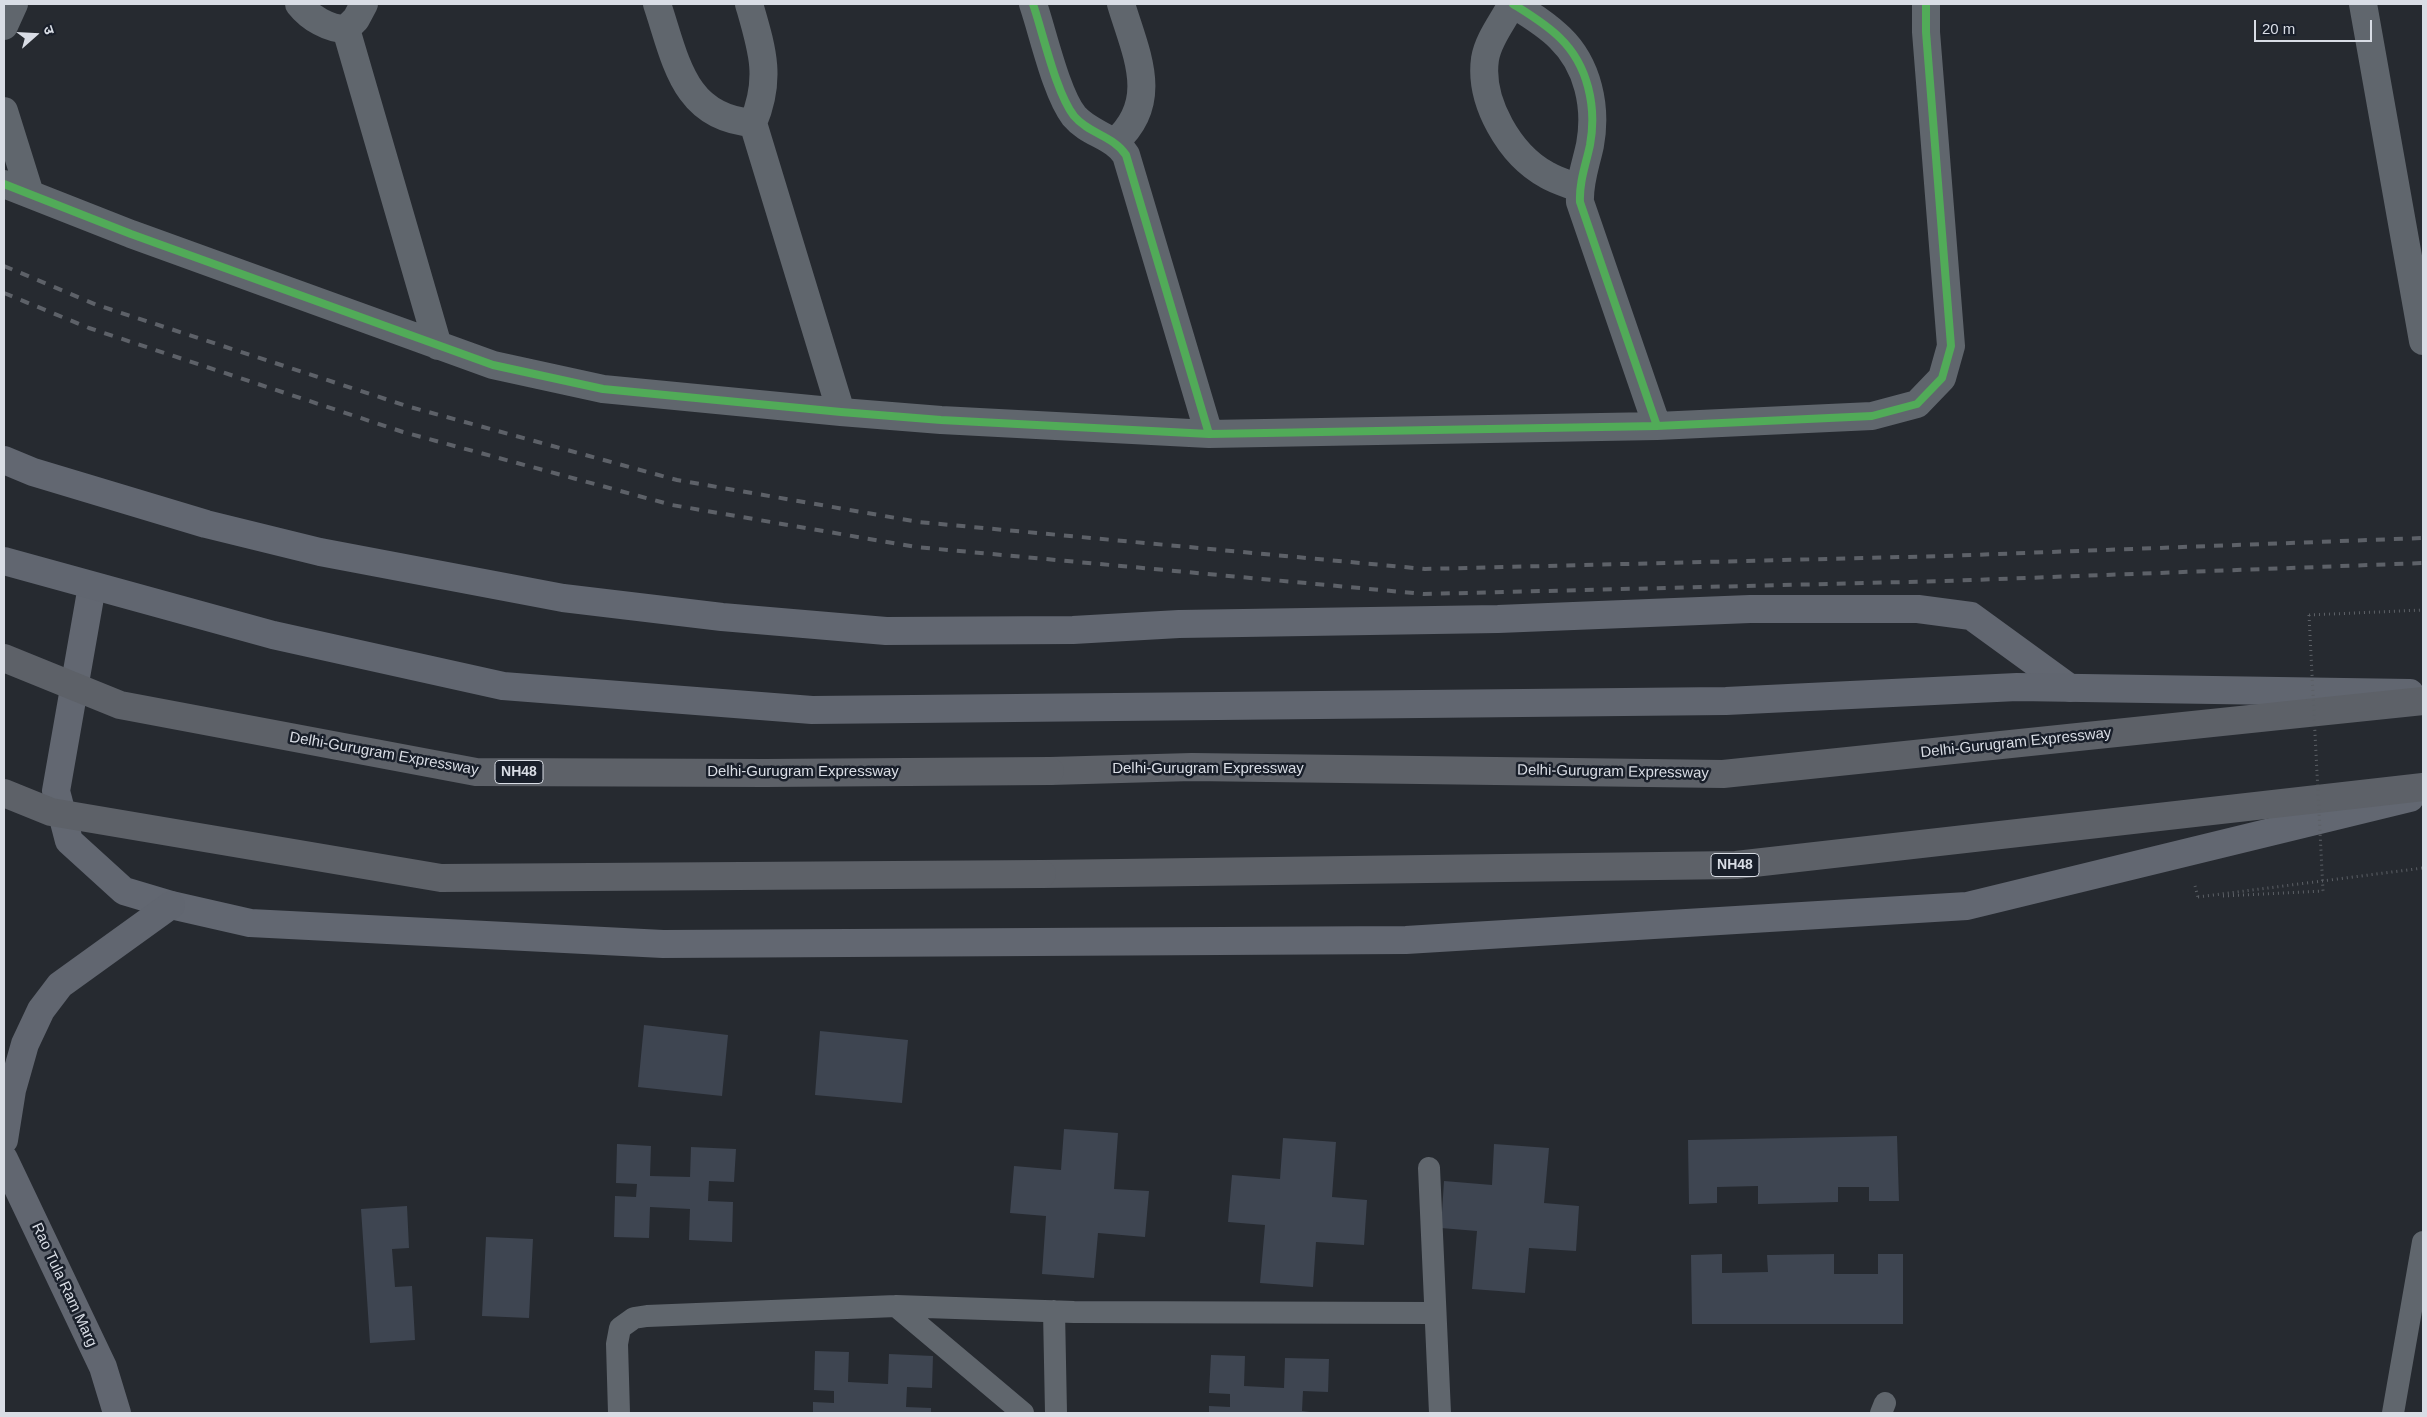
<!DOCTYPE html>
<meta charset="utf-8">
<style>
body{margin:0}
#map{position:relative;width:2427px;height:1417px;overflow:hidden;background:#262a30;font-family:Helvetica,"Noto Sans Devanagari",sans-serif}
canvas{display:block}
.frame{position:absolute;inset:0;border:5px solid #d9dde5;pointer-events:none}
.north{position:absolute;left:10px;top:10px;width:50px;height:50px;-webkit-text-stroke:4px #191f2a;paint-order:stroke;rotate:71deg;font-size:14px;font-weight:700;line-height:20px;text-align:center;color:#d9dde5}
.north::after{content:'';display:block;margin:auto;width:18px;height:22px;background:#d9dde5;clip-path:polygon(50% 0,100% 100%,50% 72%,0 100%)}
.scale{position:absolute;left:2254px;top:20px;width:118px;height:22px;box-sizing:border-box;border:2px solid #d9dde5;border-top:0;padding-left:6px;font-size:15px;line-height:18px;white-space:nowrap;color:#d9dde5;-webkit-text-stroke:4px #191f2a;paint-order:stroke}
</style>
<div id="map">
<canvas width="2427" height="1417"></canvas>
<div class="frame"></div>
<div class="north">उ</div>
<div class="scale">20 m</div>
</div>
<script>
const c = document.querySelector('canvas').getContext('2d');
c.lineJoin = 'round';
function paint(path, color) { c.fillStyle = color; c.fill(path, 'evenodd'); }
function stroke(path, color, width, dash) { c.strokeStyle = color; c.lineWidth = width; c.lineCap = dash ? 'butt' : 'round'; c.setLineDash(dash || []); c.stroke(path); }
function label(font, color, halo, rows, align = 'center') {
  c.font = font + ' Helvetica,sans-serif'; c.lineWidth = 5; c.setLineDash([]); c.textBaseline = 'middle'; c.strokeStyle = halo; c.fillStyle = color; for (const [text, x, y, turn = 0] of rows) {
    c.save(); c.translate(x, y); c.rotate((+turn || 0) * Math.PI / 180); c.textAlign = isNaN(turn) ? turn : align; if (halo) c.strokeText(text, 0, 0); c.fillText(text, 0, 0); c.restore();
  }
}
paint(new Path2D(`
 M 644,1025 L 728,1035 L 722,1096 L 638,1087 Z
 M 820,1031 L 908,1040 L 902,1103 L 815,1095 Z
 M 1064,1129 L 1118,1133 L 1114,1189 L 1149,1191 L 1145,1237 L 1098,1233 L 1094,1278 L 1042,1274 L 1046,1216 L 1010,1213 L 1014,1166 L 1061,1170 Z
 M 1897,1136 L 1899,1201 L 1869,1201 L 1869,1187 L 1838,1187 L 1838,1202 L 1758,1204 L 1758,1186 L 1717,1187 L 1717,1203 L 1689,1204 L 1688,1140 Z
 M 1283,1138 L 1336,1142 L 1332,1197 L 1367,1200 L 1364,1245 L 1316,1242 L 1313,1287 L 1260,1283 L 1265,1225 L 1228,1222 L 1232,1175 L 1280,1179 Z
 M 617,1144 L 651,1146 L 650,1176 L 690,1177 L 691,1147 L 736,1149 L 734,1182 L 709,1181 L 708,1201 L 733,1202 L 732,1242 L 689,1240 L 690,1209 L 650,1207 L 649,1238 L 614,1237 L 615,1196 L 636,1197 L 637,1184 L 616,1183 Z
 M 1494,1144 L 1549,1148 L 1544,1203 L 1579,1206 L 1576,1251 L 1529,1248 L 1525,1293 L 1472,1289 L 1477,1231 L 1441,1228 L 1444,1181 L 1492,1185 Z
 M 407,1206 L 409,1248 L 392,1249 L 395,1287 L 412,1286 L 415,1340 L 370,1343 L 361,1209 Z
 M 486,1237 L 533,1239 L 529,1318 L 482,1316 Z
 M 1722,1254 L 1722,1273 L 1768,1272 L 1767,1255 L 1834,1254 L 1834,1274 L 1878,1274 L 1878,1254 L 1903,1254 L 1903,1324 L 1692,1324 L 1691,1255 Z
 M 815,1351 L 849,1352 L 848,1382 L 888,1384 L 889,1354 L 933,1356 L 932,1388 L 907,1387 L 906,1407 L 931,1408 L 931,1413 L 813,1413 L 813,1402 L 834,1403 L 834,1391 L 814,1390 Z
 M 1211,1355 L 1245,1356 L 1244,1386 L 1284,1388 L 1285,1358 L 1329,1359 L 1328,1392 L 1303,1391 L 1302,1411 L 1318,1413 L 1209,1413 L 1209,1406 L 1230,1407 L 1230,1394 L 1209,1393 Z`), '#3e4551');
stroke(new Path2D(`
 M 2309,615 L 2423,610
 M 2195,886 L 2198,897
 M 2223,896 L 2323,891
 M 2198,897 L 2423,868`), '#5c6066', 3, [1, 4]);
stroke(new Path2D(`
 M 1429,1168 L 1440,1413
 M 896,1306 L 1023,1413
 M 1054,1311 L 1056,1413
 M 619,1413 L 617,1344 L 620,1328 L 634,1318 L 647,1316 L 896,1306 L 1074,1312 L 1434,1313
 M 1881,1413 L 1885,1403
 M 2393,1413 L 2423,1242`), '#60666d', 22);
stroke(new Path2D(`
 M 299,4 C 310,18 329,29 346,29 L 356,19 L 364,4
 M 657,4 C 676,60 683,118 753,123
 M 749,4 C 762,49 772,78 753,123 L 841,412
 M 1033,4 C 1043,33 1056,93 1074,116 C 1089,134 1114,136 1126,155 L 1209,434
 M 1512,4 C 1503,21 1488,40 1485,59 C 1479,102 1510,155 1547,175 C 1557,181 1569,184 1579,188
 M 1513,4 C 1529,14 1546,24 1560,38 C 1588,65 1597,107 1590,145 C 1586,164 1579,182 1580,202 L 1657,426
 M 2363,4 L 2423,341
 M 4,26 L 14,4
 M 346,29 L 438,346
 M 4,111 L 30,194
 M 1115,142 C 1161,101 1136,54 1121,4
 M 4,184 L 131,234 L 493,365 L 603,389 L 841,412 L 941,420 L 1209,434 L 1657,426 L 1872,416 L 1917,404 L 1942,378 L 1951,346 L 1926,32 L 1926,4`), '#60666d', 28);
stroke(new Path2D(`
 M 4,460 L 33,472 L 206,524 L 320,552 L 563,598 L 722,617 L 886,631 L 1073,630 L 1179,624 L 1498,619 L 1750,609 L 1918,609 L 1971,616 L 2070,688
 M 92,586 L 56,791 L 69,841 L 124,891 L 171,905 L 250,923 L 663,944 L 1406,940 L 1967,906 L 2410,798`), '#626771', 28);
stroke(new Path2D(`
 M 4,561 L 273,635 L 503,686 L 812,710 L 1726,701 L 2017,687 L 2410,693
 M 4,1140 L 12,1090 L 25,1044 L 41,1010 L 60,985 L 171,905
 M 4,1159 L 103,1367 L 117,1413`), '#616670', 28);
stroke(new Path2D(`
 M 1050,771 L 1192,767 L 1723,774 L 2423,701
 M 1042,874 L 1736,865 L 2423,787`), '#5d6168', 28);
stroke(new Path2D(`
 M 4,266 L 97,305 L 410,407 L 677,480 L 919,522 L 1425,569 L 1944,556 L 2423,538
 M 4,293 L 89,328 L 403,432 L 672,505 L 916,547 L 1424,594 L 1945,581 L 2423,563`), '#5d6168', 4, [9, 9]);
stroke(new Path2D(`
 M 2309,615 L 2323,891`), '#5c6066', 3, [1, 4]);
stroke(new Path2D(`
 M 4,658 L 120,705 L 476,772 L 765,773 L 1050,771
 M 4,793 L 51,812 L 441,878 L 1042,874`), '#5d6168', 28);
stroke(new Path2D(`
 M 1033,4 C 1043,33 1056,93 1074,116 C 1089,134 1114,136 1126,155 L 1209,434
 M 1513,4 C 1529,14 1546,24 1560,38 C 1588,65 1597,107 1590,145 C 1586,164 1579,182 1580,202 L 1657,426
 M 4,184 L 131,234 L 493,365 L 603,389 L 841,412 L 941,420 L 1209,434 L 1657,426 L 1872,416 L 1917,404 L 1942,378 L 1951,346 L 1926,32 L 1926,4`), '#51ab58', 8);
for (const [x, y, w] of [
 [519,772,48],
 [1735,865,48]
]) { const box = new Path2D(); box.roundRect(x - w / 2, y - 11.5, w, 23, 4); c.fillStyle = '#191f2a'; c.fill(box); stroke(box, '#d9dde5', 1); }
label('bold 14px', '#d9dde5', null, [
 ["NH48",519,772],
 ["NH48",1735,865]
]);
label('15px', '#d9dde5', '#191f2a', [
 ["Delhi-Gurugram Expressway",2016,743,-6],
 ["Delhi-Gurugram Expressway",384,754,10],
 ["Delhi-Gurugram Expressway",1208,769],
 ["Delhi-Gurugram Expressway",803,772],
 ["Delhi-Gurugram Expressway",1613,772,1],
 ["Rao Tula Ram Marg",64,1285,65]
]);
</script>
